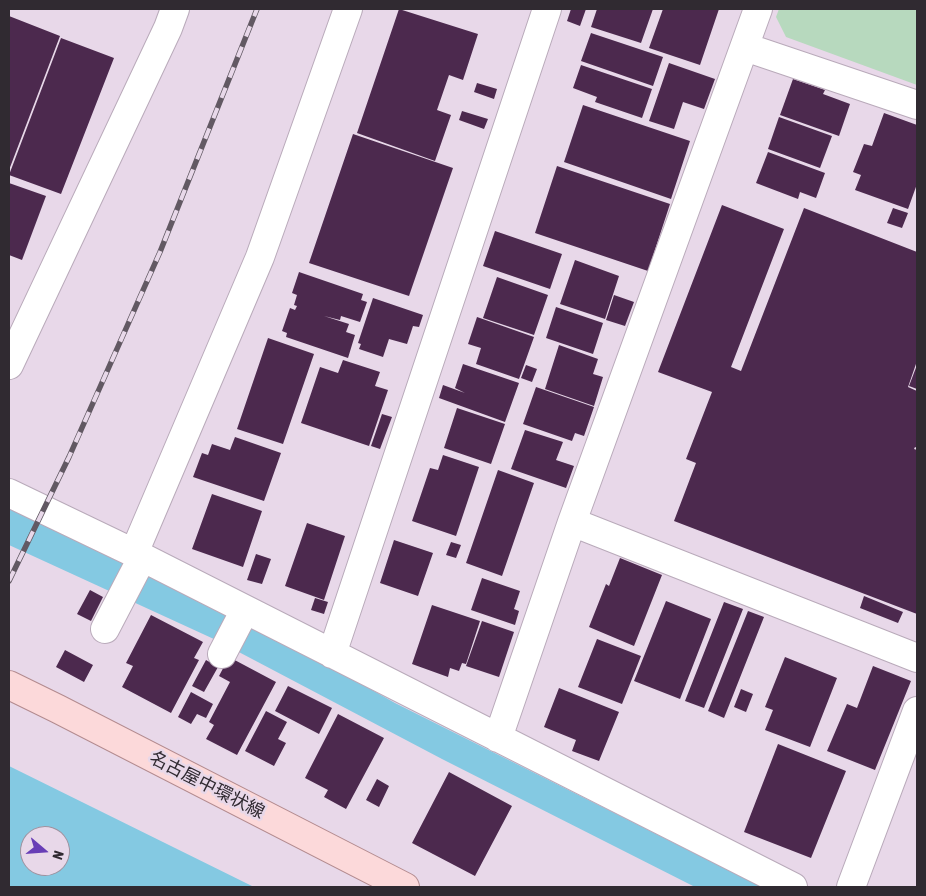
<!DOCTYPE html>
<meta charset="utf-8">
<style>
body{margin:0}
#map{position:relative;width:926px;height:896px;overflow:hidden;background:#e8d8e9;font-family:"Asap Condensed",sans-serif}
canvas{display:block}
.frame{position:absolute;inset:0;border:10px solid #302a31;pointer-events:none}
.north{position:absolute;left:20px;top:826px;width:50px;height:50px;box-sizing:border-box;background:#e8d8e9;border:1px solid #9e929f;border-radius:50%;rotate:108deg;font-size:14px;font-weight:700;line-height:20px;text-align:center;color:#302a31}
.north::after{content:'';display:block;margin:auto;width:18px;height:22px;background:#683eb6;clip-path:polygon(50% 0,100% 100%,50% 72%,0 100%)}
</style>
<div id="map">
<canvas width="926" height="896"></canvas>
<div class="frame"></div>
<div class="north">N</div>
</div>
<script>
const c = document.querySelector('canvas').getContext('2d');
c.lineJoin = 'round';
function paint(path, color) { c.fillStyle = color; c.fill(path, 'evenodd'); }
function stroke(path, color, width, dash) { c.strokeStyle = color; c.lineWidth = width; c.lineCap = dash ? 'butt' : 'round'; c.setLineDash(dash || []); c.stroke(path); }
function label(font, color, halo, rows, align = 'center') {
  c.font = font + ' "Asap Condensed","Noto Sans JP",sans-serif'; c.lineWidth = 5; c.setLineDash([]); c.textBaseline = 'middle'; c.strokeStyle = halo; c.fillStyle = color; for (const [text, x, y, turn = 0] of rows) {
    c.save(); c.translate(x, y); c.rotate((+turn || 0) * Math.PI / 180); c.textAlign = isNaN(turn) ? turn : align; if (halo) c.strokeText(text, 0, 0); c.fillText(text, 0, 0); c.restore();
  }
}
paint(new Path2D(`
 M 779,9 L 917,9 L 917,85 L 786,37 L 776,17 Z`), '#b7d9be');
paint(new Path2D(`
 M 9,506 L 323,662 L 395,703 L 762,887 L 695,887 L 442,759 L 216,640 L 9,545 Z
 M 9,766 L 254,887 L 9,887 ZM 30,836 L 60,836 L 60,866 L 30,866 Z`), '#84c9e2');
paint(new Path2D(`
 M 399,9 L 478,34 L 463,80 L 449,75 L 437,110 L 451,115 L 435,161 L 357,133 Z
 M 571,9 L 586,9 L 580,26 L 567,21 Z
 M 597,9 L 653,9 L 641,43 L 591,27 Z
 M 663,9 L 719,9 L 700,65 L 649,48 Z
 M 9,16 L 60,36 L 9,170 Z
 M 591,33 L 663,57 L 653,86 L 581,61 Z
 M 61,38 L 114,58 L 61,194 L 9,175 Z
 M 669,63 L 715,79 L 704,109 L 683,102 L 674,129 L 649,121 Z
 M 581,65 L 652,89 L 642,118 L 595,102 L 597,97 L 573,88 Z
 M 793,79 L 825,90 L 823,94 L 850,104 L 839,136 L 780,115 Z
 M 477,83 L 497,89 L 494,99 L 474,92 Z
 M 583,105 L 690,141 L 671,199 L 564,162 Z
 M 462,111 L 488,119 L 484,129 L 459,120 Z
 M 884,113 L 917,125 L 917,184 L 908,209 L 855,190 L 861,175 L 853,172 L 864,144 L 872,146 Z
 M 779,117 L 832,136 L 820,168 L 768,149 Z
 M 353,134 L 453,168 L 409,296 L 309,263 Z
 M 768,152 L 825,173 L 816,198 L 800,192 L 798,199 L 756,183 Z
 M 557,166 L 670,204 L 648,271 L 535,233 Z
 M 9,183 L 46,196 L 22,260 L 9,255 Z
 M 722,205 L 784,229 L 731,367 L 741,371 L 804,208 L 917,252 L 917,361 L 908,387 L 917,391 L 917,448 L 915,447 L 914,449 L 917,450 L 917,614 L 674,521 L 696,463 L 686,459 L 712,392 L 658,372 Z
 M 893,208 L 908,213 L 902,228 L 887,223 Z
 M 495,231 L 562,254 L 550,289 L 483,266 Z
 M 575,260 L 619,276 L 605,319 L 560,304 Z
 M 299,272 L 363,294 L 361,300 L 367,302 L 360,322 L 341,316 L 340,320 L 324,316 L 349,324 L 346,332 L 355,335 L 348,358 L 286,337 L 287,333 L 282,331 L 290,308 L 295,310 L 297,306 L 294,305 L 297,295 L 292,293 Z
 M 497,277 L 548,295 L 534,335 L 483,318 Z
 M 614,295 L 634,302 L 625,326 L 606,320 Z
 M 373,298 L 423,315 L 419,327 L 413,326 L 407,344 L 389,339 L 383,357 L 359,349 L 361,344 L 358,343 Z
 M 556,307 L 603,323 L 593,354 L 546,338 Z
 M 477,317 L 534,337 L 519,379 L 476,364 L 481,348 L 468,344 Z
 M 268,338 L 314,354 L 283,444 L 237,429 Z
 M 559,345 L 598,359 L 593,374 L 603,377 L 594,406 L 545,389 Z
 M 343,360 L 380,372 L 375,386 L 388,390 L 369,446 L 301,423 L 320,367 L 338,373 Z
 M 463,364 L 519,383 L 505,422 L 439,398 L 443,385 L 465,393 L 455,388 Z
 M 526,365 L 537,369 L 532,382 L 521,378 Z
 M 917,365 L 917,389 L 909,386 Z
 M 536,387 L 594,407 L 584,436 L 575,433 L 572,441 L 523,424 Z
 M 457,408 L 505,424 L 491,464 L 444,448 Z
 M 382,414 L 392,417 L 380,449 L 371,446 Z
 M 525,430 L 563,442 L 556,460 L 574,466 L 566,488 L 511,469 Z
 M 235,437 L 281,453 L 264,501 L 193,477 L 202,453 L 208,455 L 212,444 L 230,450 Z
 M 443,455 L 479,467 L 456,536 L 412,521 L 430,468 L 438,470 Z
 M 498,470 L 534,483 L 502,576 L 466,563 Z
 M 212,494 L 262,511 L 243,567 L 192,549 Z
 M 307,523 L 345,536 L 324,600 L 285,586 Z
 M 394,540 L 433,553 L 418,596 L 380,583 Z
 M 451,542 L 461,545 L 456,558 L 446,555 Z
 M 256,554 L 271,559 L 262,584 L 247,580 Z
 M 620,558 L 662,575 L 634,646 L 589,627 L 606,584 L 609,586 Z
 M 482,578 L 520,591 L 514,609 L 519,611 L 515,625 L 471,610 Z
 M 90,590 L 103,597 L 91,621 L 77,614 Z
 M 864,596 L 903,612 L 898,623 L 860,608 Z
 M 315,598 L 328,602 L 324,614 L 311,610 Z
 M 666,601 L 711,619 L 680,699 L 634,681 Z
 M 724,602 L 743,609 L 704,708 L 685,701 Z
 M 432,605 L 480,621 L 466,664 L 462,663 L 459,671 L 450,668 L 448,677 L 412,664 Z
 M 748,611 L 764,617 L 724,718 L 708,711 Z
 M 151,615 L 203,642 L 194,658 L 199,660 L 171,713 L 122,687 L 133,666 L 126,663 Z
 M 482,621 L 514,632 L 499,677 L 466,666 Z
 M 597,639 L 641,656 L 622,704 L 578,687 Z
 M 65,650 L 93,665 L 84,682 L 56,667 Z
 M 229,657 L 276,682 L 237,755 L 206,739 L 214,725 L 209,722 L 230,682 L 219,676 Z
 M 785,657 L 837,678 L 810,747 L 765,730 L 773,710 L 765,707 Z
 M 206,660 L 218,667 L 204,692 L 192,686 Z
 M 873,666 L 911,681 L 875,770 L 827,751 L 847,704 L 857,708 Z
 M 288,686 L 332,708 L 319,734 L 275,711 Z
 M 559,688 L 619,712 L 599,761 L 572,751 L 576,740 L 544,727 Z
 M 741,689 L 753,694 L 746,712 L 734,707 Z
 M 191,692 L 213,704 L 206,718 L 197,714 L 191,724 L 178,717 Z
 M 266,711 L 287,722 L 278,739 L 286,743 L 274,766 L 245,751 Z
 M 338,714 L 384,738 L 346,809 L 324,797 L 328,790 L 305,778 Z
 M 778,744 L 846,771 L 811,858 L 744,832 Z
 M 449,772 L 512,806 L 475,876 L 412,843 Z
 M 377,779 L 389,786 L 379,807 L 366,800 Z`), '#4c294e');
const minor = new Path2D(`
 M 348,9 L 260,257 L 134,553 L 793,887
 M 745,47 L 917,105
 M 9,365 L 168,28 L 175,9
 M 9,493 L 134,553
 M 572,522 L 917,658
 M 105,629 L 142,558
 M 222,654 L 245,610
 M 332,654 L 547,9
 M 498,738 L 572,522 L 758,9
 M 851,887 L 917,711`);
const major = new Path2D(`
 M 9,685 L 58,709 L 405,887`);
stroke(minor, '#b9aaba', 30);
stroke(major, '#b38b8f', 30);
stroke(minor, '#fff', 28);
stroke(major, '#fcd9da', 28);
const rail = new Path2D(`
 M 9,581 L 69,457 L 160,252 L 257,9`);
stroke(rail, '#625963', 5.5);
stroke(rail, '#e8d8e9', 4, [11]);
label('18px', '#302a31', '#e8d8e9', [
 ["名古屋中環状線",207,785,27]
]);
</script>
